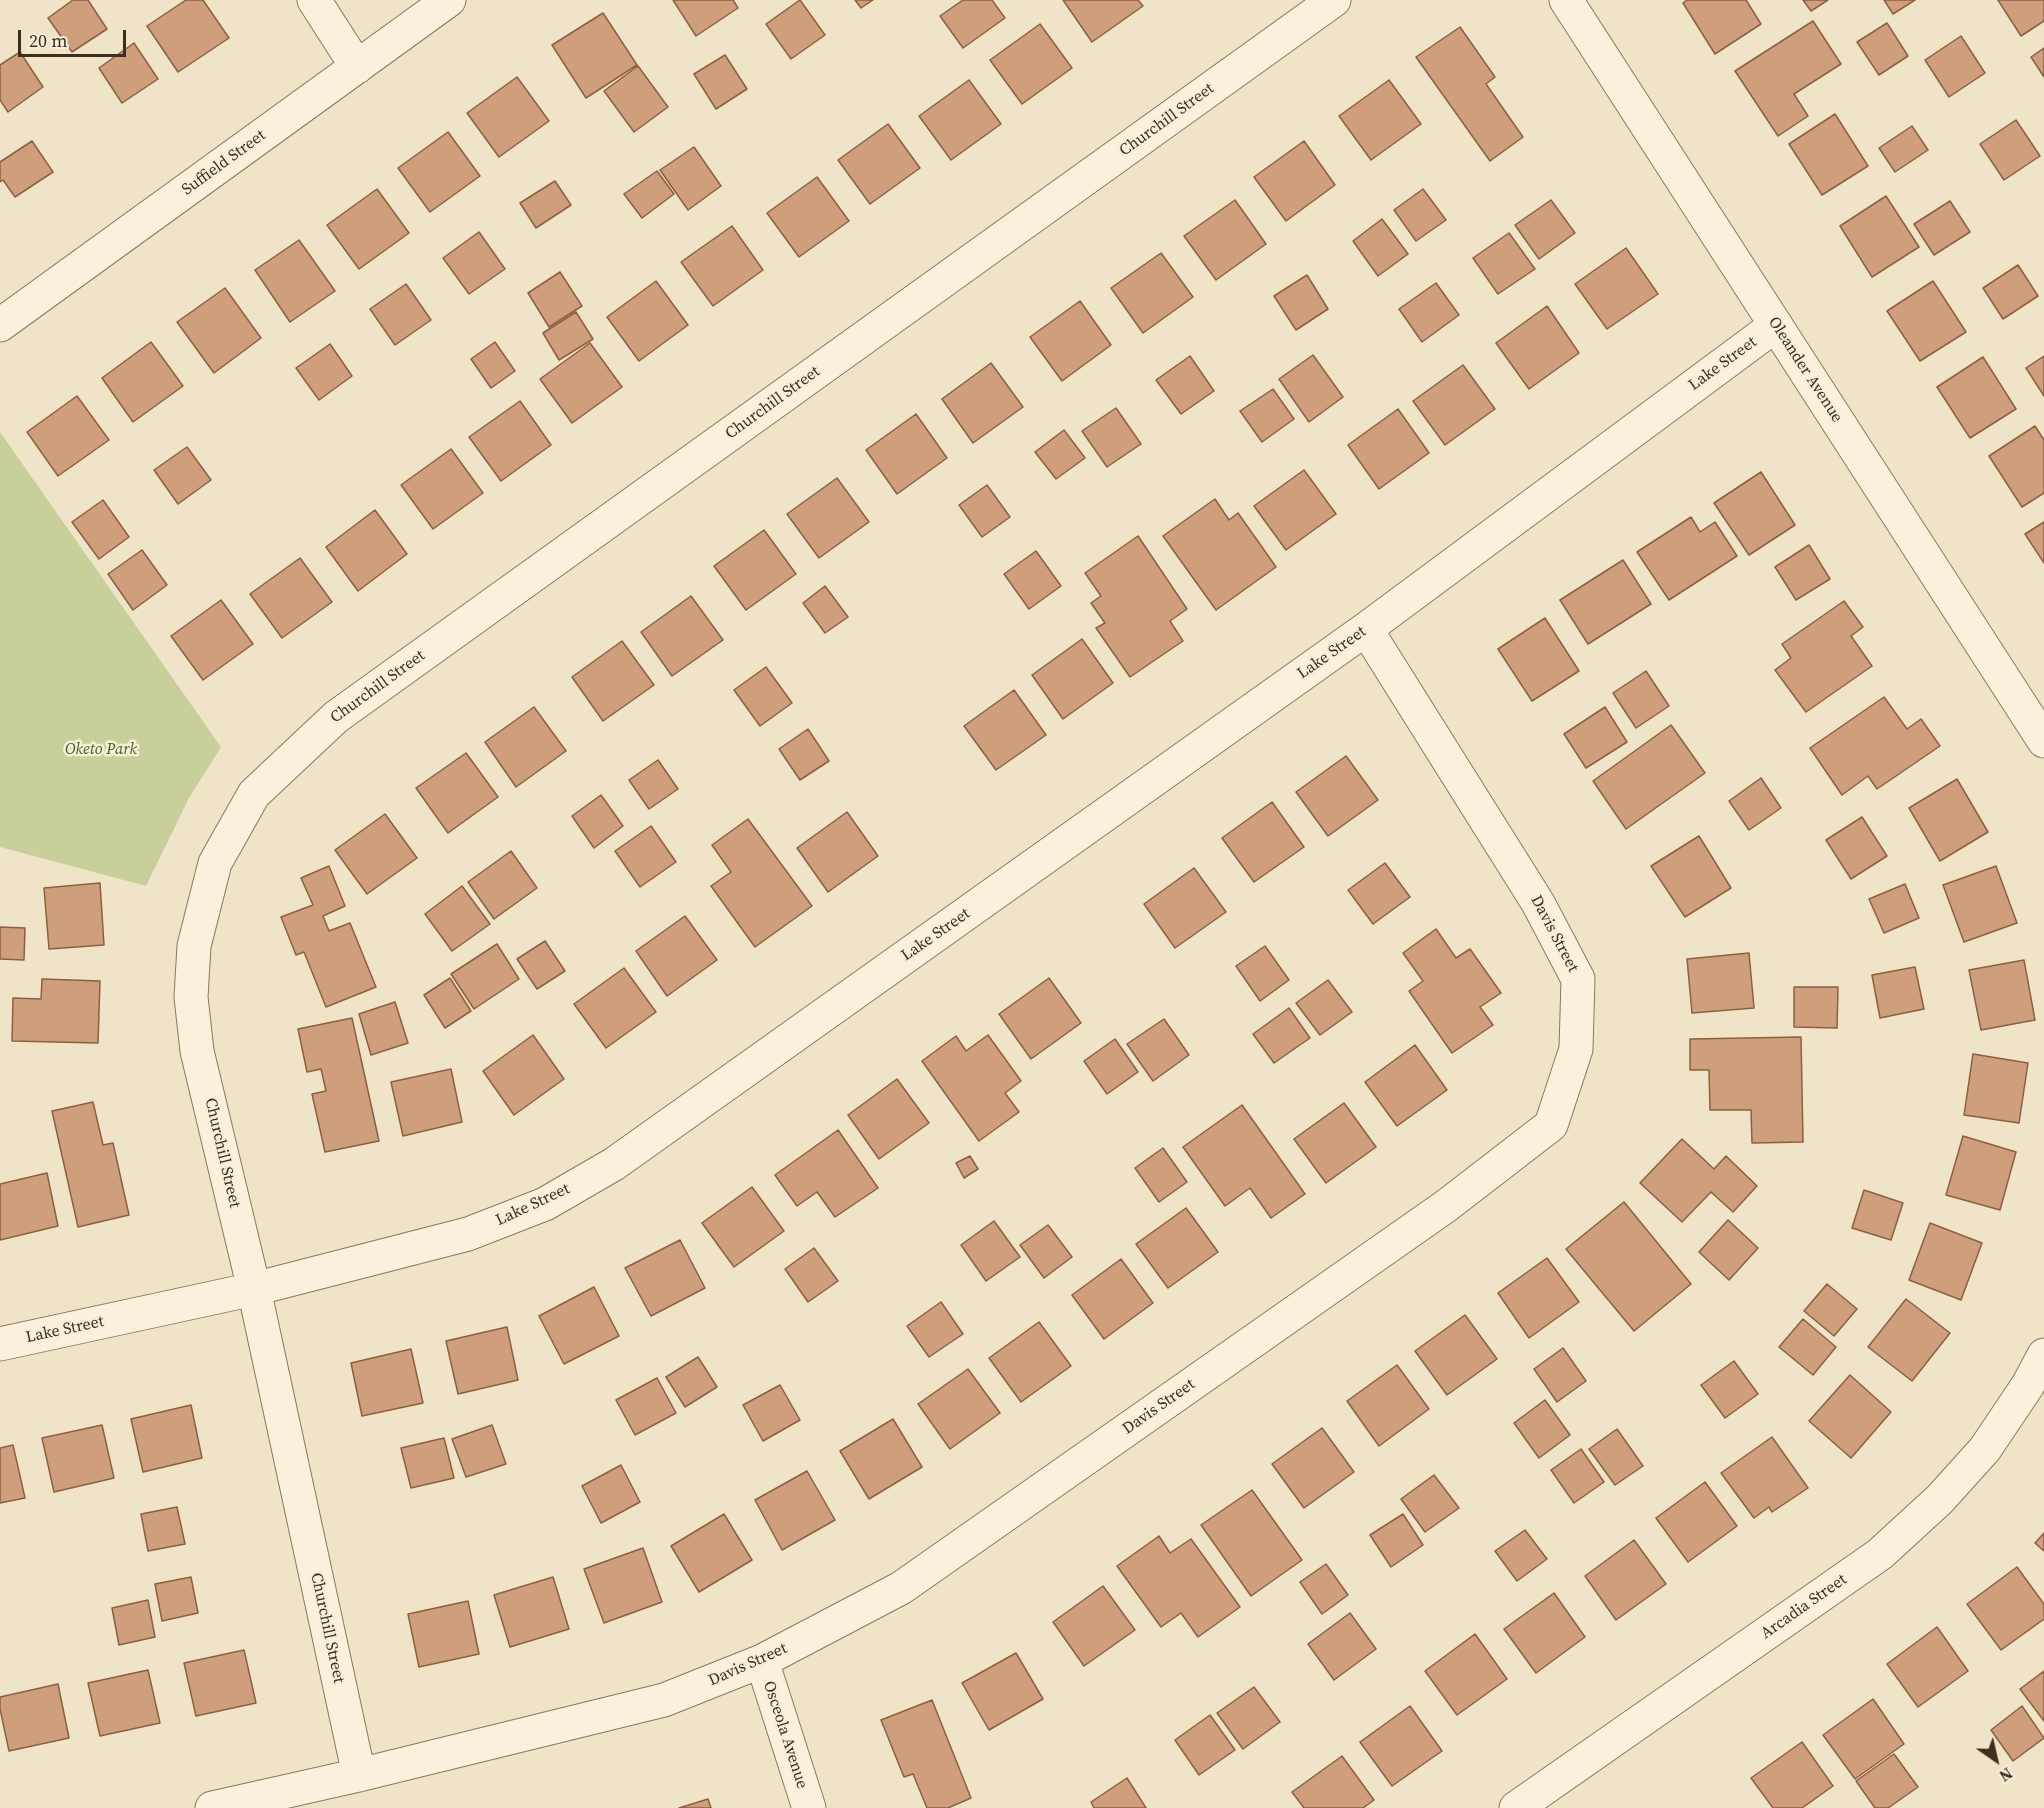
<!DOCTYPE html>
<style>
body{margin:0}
#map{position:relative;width:2044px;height:1808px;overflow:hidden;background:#f0e4c8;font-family:"Source Serif 4",serif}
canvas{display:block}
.north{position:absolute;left:1966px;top:1730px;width:60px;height:60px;-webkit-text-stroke:4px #f7eed8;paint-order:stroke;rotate:146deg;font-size:16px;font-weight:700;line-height:24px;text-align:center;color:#3d2e20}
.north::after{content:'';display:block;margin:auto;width:21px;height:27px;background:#3d2e20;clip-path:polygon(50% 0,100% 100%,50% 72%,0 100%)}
.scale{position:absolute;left:18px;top:30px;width:108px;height:27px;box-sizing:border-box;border:3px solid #3d2e20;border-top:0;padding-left:8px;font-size:18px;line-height:21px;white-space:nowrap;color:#3d2e20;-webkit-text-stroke:4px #f7eed8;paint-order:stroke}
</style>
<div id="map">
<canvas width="2044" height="1808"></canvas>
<div class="north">N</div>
<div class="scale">20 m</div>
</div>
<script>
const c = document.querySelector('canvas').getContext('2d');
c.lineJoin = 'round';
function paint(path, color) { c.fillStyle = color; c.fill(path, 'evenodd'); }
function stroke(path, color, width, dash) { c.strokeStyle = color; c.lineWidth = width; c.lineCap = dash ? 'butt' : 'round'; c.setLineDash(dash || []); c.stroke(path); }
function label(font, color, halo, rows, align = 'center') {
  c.font = font + ' "Source Serif 4",serif'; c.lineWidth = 5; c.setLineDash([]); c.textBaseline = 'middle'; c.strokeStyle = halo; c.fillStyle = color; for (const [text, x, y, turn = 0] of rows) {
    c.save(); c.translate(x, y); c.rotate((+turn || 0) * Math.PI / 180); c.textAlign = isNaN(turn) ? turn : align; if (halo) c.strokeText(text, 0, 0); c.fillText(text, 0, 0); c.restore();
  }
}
paint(new Path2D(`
 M 0,432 L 221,747 L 189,798 L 146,886 L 0,847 Z`), '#c9cf9b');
const building = new Path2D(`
 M 73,0 L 88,0 L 107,29 L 72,52 L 48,18 Z
 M 186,0 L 203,0 L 229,38 L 178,72 L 147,26 Z
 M 673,0 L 733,0 L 738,8 L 696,36 Z
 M 800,0 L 825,35 L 791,59 L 766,24 Z
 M 855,0 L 873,0 L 861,8 Z
 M 963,0 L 992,0 L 1005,18 L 963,48 L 940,16 Z
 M 1063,0 L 1138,0 L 1143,6 L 1092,42 Z
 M 1687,0 L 1746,0 L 1761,24 L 1715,54 L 1683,3 Z
 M 1803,0 L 1828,0 L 1811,11 Z
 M 1884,0 L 1915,0 L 1893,14 Z
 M 1998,0 L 2044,0 L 2044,21 L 2021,36 Z
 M 603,13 L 637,65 L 586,98 L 552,45 Z
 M 1813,21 L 1841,64 L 1794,94 L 1808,116 L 1778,136 L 1735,71 Z
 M 1887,23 L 1908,56 L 1879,75 L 1857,42 Z
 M 1040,24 L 1072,68 L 1022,104 L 990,60 Z
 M 1460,27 L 1495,77 L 1486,84 L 1523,137 L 1490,161 L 1416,57 Z
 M 1961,36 L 1985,73 L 1949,97 L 1925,60 Z
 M 134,43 L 158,79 L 122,103 L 99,68 Z
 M 2044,48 L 2044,77 L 2031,57 Z
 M 20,52 L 43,87 L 8,112 L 0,100 L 0,65 Z
 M 725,55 L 747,89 L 716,109 L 694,74 Z
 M 638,66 L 668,107 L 634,132 L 604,91 Z
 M 517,77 L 549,121 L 499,157 L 467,113 Z
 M 969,80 L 1001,124 L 951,160 L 919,116 Z
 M 1389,80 L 1421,124 L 1371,160 L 1339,116 Z
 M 1835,114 L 1868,166 L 1822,195 L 1789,144 Z
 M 2016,120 L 2040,156 L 2004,180 L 1980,144 Z
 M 888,124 L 920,168 L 870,204 L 838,160 Z
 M 1912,126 L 1928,150 L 1895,172 L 1879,148 Z
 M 448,132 L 480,176 L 430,212 L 398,168 Z
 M 32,141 L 53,172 L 15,197 L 3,180 L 0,182 L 0,162 Z
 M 1304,141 L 1335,185 L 1286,221 L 1254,177 Z
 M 694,147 L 721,186 L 688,210 L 660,170 Z
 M 657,171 L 674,194 L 642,218 L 624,194 Z
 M 817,177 L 849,221 L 799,257 L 767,213 Z
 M 555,181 L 571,205 L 536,228 L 520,203 Z
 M 377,189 L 409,233 L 359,269 L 327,225 Z
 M 1423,189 L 1446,220 L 1416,241 L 1394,210 Z
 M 1886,196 L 1919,247 L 1872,277 L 1840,226 Z
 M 1235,200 L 1266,244 L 1216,280 L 1184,236 Z
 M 1551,200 L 1575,233 L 1539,259 L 1515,225 Z
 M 1950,201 L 1970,232 L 1934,255 L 1914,224 Z
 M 1382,219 L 1408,254 L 1378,276 L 1353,241 Z
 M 732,226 L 763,270 L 713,306 L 681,262 Z
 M 479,232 L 505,269 L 469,294 L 443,258 Z
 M 1509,233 L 1535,269 L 1498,294 L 1473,258 Z
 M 299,240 L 335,291 L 290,322 L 255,270 Z
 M 1626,248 L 1658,294 L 1607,329 L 1575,284 Z
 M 1161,253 L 1193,297 L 1143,333 L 1111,288 Z
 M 2018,265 L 2038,296 L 2003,319 L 1983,288 Z
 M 560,272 L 582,306 L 549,327 L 528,293 Z
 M 1307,275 L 1328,309 L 1296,330 L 1274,296 Z
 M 656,281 L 688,325 L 639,361 L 607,317 Z
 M 1933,281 L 1966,332 L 1920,361 L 1887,311 Z
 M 1436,283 L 1459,315 L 1422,342 L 1399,309 Z
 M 406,284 L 431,320 L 395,345 L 370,309 Z
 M 225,288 L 261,338 L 214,373 L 177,322 Z
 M 1080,301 L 1111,345 L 1062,381 L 1030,337 Z
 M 1547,306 L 1579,353 L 1529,389 L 1496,343 Z
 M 576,312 L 593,339 L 559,360 L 543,333 Z
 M 151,342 L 183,386 L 133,422 L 102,378 Z
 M 495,342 L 515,371 L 491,388 L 471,359 Z
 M 590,343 L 622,387 L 572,423 L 540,379 Z
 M 330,344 L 352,376 L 319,400 L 296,368 Z
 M 1313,355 L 1343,397 L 1309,422 L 1279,379 Z
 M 1190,356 L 1214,391 L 1181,414 L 1156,380 Z
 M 2044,356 L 2044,396 L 2026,368 Z
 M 1983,357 L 2016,409 L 1970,438 L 1937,387 Z
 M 991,363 L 1023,407 L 973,443 L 942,399 Z
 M 1463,365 L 1495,409 L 1445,445 L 1413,401 Z
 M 1273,389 L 1294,419 L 1262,442 L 1240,411 Z
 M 77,396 L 109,440 L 58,476 L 27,432 Z
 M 520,401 L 551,445 L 501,481 L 469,437 Z
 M 1116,408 L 1141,444 L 1107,467 L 1082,431 Z
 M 1398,409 L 1429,453 L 1379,489 L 1348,445 Z
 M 916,414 L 947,458 L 897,494 L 866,450 Z
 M 2035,426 L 2044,440 L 2044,493 L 2022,507 L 1989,456 Z
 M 1064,430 L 1085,458 L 1056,479 L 1035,452 Z
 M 187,447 L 211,480 L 178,504 L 154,470 Z
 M 451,449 L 483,493 L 433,529 L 401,485 Z
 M 1304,470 L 1336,514 L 1286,550 L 1254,506 Z
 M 1761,472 L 1795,525 L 1749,555 L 1714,503 Z
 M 837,478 L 869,522 L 819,558 L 787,514 Z
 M 987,485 L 1010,517 L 982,537 L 959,505 Z
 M 1215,499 L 1229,520 L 1238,513 L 1276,567 L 1216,610 L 1163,536 Z
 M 103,500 L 129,537 L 99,559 L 72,522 Z
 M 375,510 L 407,554 L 358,591 L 326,547 Z
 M 1691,517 L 1700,532 L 1715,522 L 1737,556 L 1669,600 L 1637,552 Z
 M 2044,522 L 2044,563 L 2025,534 Z
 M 764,530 L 796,574 L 746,610 L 714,566 Z
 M 1138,536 L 1187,609 L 1170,621 L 1183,641 L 1130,677 L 1096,628 L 1105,623 L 1091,603 L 1101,596 L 1085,573 Z
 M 1809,545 L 1830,579 L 1796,600 L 1775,567 Z
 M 142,550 L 167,585 L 133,610 L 108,574 Z
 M 1036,551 L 1061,586 L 1029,609 L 1004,574 Z
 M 300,558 L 332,602 L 282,638 L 250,594 Z
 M 1623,560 L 1651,604 L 1588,644 L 1560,600 Z
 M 825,586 L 848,617 L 825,633 L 803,603 Z
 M 691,596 L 723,640 L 672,676 L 641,632 Z
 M 221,600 L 253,644 L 203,680 L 171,636 Z
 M 1844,601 L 1863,627 L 1851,636 L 1872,666 L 1806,712 L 1775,670 L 1791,658 L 1782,644 Z
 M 1545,618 L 1579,671 L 1532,701 L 1498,649 Z
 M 1082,639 L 1113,683 L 1063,719 L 1032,675 Z
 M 622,641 L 654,685 L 603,721 L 572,677 Z
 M 766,667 L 792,703 L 760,726 L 734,690 Z
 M 1646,671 L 1669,706 L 1636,728 L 1613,693 Z
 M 1014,690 L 1046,735 L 996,770 L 964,726 Z
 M 1884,697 L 1907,729 L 1921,719 L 1940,746 L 1877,789 L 1868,776 L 1842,795 L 1810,748 Z
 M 534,707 L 566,751 L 516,787 L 485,742 Z
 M 1605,707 L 1627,742 L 1586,768 L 1564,734 Z
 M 1671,725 L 1705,773 L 1626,829 L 1593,781 Z
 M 808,729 L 829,761 L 800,780 L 779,749 Z
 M 466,753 L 498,797 L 448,833 L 416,788 Z
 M 1346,756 L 1378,800 L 1328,836 L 1296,792 Z
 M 658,760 L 678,789 L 649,809 L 629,780 Z
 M 1761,778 L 1781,808 L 1749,830 L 1729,801 Z
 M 1957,779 L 1988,832 L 1940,861 L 1909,808 Z
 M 601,795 L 623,826 L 594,848 L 572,816 Z
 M 1272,802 L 1304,847 L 1254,882 L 1222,838 Z
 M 847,812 L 878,856 L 828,892 L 797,848 Z
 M 385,814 L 417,858 L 367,894 L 335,850 Z
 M 1862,817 L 1887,856 L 1851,879 L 1826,840 Z
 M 748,819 L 812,906 L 755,947 L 711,886 L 731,872 L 712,845 Z
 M 651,826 L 676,862 L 640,887 L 615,851 Z
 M 1699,836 L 1731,888 L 1685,917 L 1651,866 Z
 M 511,851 L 537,888 L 494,919 L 468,882 Z
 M 1385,863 L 1410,897 L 1373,924 L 1348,890 Z
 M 329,866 L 345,906 L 323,916 L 329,931 L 350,923 L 376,987 L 326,1007 L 304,952 L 296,955 L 281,917 L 313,905 L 301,878 Z
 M 1996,866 L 2017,923 L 1964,942 L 1943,885 Z
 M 1194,868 L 1226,912 L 1175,948 L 1144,904 Z
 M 100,883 L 104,945 L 49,949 L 44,888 Z
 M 1905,884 L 1919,918 L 1884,933 L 1869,899 Z
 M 462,886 L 490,924 L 452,951 L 425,914 Z
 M 685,916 L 717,960 L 667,996 L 636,951 Z
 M 0,927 L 25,928 L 24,960 L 0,959 Z
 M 1436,929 L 1456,958 L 1470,949 L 1501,993 L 1480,1007 L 1493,1025 L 1452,1053 L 1409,991 L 1423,981 L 1403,953 Z
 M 545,941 L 565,971 L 537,989 L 517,959 Z
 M 497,944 L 519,979 L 474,1009 L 451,974 Z
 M 1265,946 L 1289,980 L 1260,1001 L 1236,966 Z
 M 1749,953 L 1754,1008 L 1692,1013 L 1687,959 Z
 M 2024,960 L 2035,1020 L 1981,1030 L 1969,970 Z
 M 1915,967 L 1924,1009 L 1880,1018 L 1872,975 Z
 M 624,968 L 656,1012 L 606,1048 L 574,1004 Z
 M 450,978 L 471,1011 L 445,1028 L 424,995 Z
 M 1049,978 L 1081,1023 L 1031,1059 L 999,1014 Z
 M 42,979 L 100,981 L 98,1043 L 12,1041 L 13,998 L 41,999 Z
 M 1328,980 L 1352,1012 L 1320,1035 L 1296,1003 Z
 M 1794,987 L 1838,987 L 1837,1028 L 1794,1027 Z
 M 395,1002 L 408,1043 L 371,1055 L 359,1014 Z
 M 1289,1008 L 1310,1038 L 1274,1063 L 1253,1034 Z
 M 352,1018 L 379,1141 L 325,1152 L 312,1094 L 326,1091 L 321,1069 L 307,1072 L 298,1029 Z
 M 1164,1019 L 1189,1055 L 1153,1081 L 1127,1044 Z
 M 533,1035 L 564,1079 L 514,1115 L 483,1071 Z
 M 988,1035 L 1021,1081 L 1005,1093 L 1019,1112 L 979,1141 L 922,1061 L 956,1036 L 966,1051 Z
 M 1801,1037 L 1803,1142 L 1752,1143 L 1751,1110 L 1710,1110 L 1709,1070 L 1690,1070 L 1690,1039 Z
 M 1115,1039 L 1138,1072 L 1107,1094 L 1084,1061 Z
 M 1415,1045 L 1447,1090 L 1397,1126 L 1365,1082 Z
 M 1973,1054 L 2028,1063 L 2019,1123 L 1964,1115 Z
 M 451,1069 L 462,1122 L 403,1136 L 391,1082 Z
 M 897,1079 L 929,1123 L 879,1159 L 848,1115 Z
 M 93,1102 L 103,1145 L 113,1143 L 129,1215 L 78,1227 L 52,1111 Z
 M 1344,1103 L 1376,1147 L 1326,1183 L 1294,1139 Z
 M 1242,1105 L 1305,1194 L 1271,1218 L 1250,1188 L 1225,1206 L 1183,1147 Z
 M 838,1130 L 878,1188 L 835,1217 L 817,1192 L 797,1206 L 775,1175 Z
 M 1963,1136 L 2016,1152 L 2000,1210 L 1946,1195 Z
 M 1682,1139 L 1714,1169 L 1726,1156 L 1757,1186 L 1733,1212 L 1711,1192 L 1682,1222 L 1640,1183 Z
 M 1163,1148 L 1187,1182 L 1159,1202 L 1135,1168 Z
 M 970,1156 L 978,1169 L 964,1178 L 956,1163 Z
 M 47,1173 L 58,1226 L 0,1240 L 0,1184 Z
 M 752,1187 L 784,1231 L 734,1267 L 702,1223 Z
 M 1864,1190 L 1903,1203 L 1891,1240 L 1852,1228 Z
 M 1624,1202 L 1691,1284 L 1634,1331 L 1566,1249 Z
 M 1186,1208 L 1218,1252 L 1168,1288 L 1136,1244 Z
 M 1728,1220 L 1758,1248 L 1729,1280 L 1699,1252 Z
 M 994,1221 L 1020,1257 L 986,1281 L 961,1245 Z
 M 1930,1223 L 1982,1243 L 1961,1300 L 1909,1280 Z
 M 1048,1225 L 1072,1257 L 1044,1278 L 1020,1245 Z
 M 680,1240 L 705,1288 L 651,1316 L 625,1268 Z
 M 814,1248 L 838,1281 L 808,1302 L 785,1269 Z
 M 1547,1258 L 1579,1302 L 1529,1338 L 1498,1293 Z
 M 1121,1259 L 1153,1303 L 1104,1339 L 1072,1295 Z
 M 1827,1284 L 1857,1309 L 1834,1336 L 1804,1311 Z
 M 594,1287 L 619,1336 L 564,1364 L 539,1316 Z
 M 1906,1299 L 1950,1333 L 1912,1381 L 1868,1347 Z
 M 941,1302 L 963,1334 L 929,1357 L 907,1326 Z
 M 1465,1315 L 1497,1359 L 1447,1395 L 1415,1351 Z
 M 1803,1319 L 1836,1347 L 1813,1375 L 1779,1347 Z
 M 1039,1322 L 1071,1366 L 1021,1402 L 989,1358 Z
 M 507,1327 L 518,1380 L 458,1394 L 446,1341 Z
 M 1563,1348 L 1586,1381 L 1557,1402 L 1534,1369 Z
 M 411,1349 L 423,1403 L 362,1416 L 351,1363 Z
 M 698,1357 L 717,1387 L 685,1407 L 666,1377 Z
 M 1734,1361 L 1758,1394 L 1725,1418 L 1701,1385 Z
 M 1397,1365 L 1429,1409 L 1379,1446 L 1347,1401 Z
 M 968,1369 L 1000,1413 L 950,1449 L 918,1404 Z
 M 1850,1375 L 1891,1412 L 1851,1458 L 1809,1421 Z
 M 657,1378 L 676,1413 L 635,1435 L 616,1400 Z
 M 780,1385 L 800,1420 L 763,1441 L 743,1405 Z
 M 1545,1400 L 1570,1435 L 1539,1458 L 1514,1423 Z
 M 191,1405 L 202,1458 L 143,1472 L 131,1419 Z
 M 893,1419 L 922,1467 L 869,1499 L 840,1451 Z
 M 102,1425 L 114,1478 L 54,1492 L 42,1438 Z
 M 492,1425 L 506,1464 L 466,1477 L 452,1439 Z
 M 1322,1428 L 1354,1472 L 1304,1508 L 1272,1464 Z
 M 1617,1429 L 1643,1466 L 1615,1485 L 1589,1449 Z
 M 1772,1437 L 1808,1488 L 1772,1512 L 1769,1507 L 1754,1518 L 1721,1473 Z
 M 444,1438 L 454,1478 L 411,1488 L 401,1448 Z
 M 13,1445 L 25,1498 L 0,1503 L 0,1448 Z
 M 1581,1449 L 1604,1482 L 1574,1503 L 1551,1470 Z
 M 621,1465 L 640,1502 L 601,1523 L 582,1486 Z
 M 807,1471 L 835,1520 L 782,1550 L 755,1500 Z
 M 1434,1475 L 1459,1508 L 1425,1532 L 1401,1499 Z
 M 1705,1482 L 1737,1526 L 1688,1562 L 1656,1518 Z
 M 1252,1490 L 1302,1560 L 1251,1596 L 1201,1525 Z
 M 177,1507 L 185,1544 L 148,1551 L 141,1514 Z
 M 724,1514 L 752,1560 L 699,1592 L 671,1546 Z
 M 1403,1514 L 1423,1545 L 1391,1567 L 1370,1535 Z
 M 1525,1530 L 1547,1559 L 1517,1581 L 1495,1551 Z
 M 2044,1533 L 2044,1551 L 2035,1543 Z
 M 1159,1536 L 1170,1553 L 1191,1539 L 1240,1607 L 1198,1637 L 1181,1613 L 1161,1627 L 1117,1566 Z
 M 1634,1540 L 1666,1584 L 1616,1620 L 1585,1576 Z
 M 643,1548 L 662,1602 L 604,1623 L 584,1569 Z
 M 1326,1564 L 1348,1595 L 1322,1614 L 1300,1582 Z
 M 2017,1567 L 2044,1604 L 2044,1619 L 2001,1650 L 1967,1604 Z
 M 191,1577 L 198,1613 L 162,1621 L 155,1584 Z
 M 553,1577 L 569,1629 L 510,1647 L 494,1595 Z
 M 1103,1586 L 1135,1630 L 1084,1666 L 1053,1622 Z
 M 1554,1593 L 1585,1637 L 1536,1673 L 1504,1629 Z
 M 148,1600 L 155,1637 L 119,1645 L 112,1608 Z
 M 468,1601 L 479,1654 L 419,1667 L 408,1614 Z
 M 1350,1613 L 1376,1649 L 1334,1680 L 1308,1644 Z
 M 1937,1627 L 1968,1671 L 1918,1707 L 1887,1664 Z
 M 1475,1634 L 1507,1679 L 1457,1715 L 1425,1671 Z
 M 244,1650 L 256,1703 L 196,1716 L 184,1663 Z
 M 1016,1653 L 1043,1699 L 989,1730 L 962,1683 Z
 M 148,1670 L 160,1723 L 100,1736 L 88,1683 Z
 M 2044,1671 L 2044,1721 L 2020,1689 Z
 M 58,1684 L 69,1738 L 9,1751 L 0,1709 L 0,1697 Z
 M 1254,1687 L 1280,1722 L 1243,1749 L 1217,1713 Z
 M 1873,1699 L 1904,1744 L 1855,1779 L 1823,1735 Z
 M 932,1700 L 971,1798 L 948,1808 L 927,1808 L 913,1774 L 904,1777 L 881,1720 Z
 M 1410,1706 L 1442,1751 L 1392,1786 L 1360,1742 Z
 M 2022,1706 L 2044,1738 L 2013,1761 L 1991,1730 Z
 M 1210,1715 L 1235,1750 L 1199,1775 L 1175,1740 Z
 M 1802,1742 L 1833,1786 L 1802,1808 L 1773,1808 L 1751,1778 Z
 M 1894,1754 L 1918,1787 L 1888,1808 L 1875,1808 L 1856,1781 Z
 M 1342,1756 L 1374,1800 L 1363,1808 L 1304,1808 L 1292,1792 Z
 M 1127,1778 L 1146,1808 L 1094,1808 L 1091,1802 Z
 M 708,1799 L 711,1808 L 679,1808 Z`);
paint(building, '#cf9f7d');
stroke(building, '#8d5f41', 1.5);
const street = new Path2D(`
 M 314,0 L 357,67
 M 1566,0 L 2044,741
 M 0,325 L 449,0
 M 0,1344 L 254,1289 L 468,1234 L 545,1204 L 614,1164 L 1366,629 L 1776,325
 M 762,1661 L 809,1808
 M 359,1775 L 254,1289 L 197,1051 L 191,997 L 194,946 L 215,863 L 254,794 L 336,717 L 1334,0
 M 212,1808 L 359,1775 L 664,1700 L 762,1661 L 901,1588 L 1446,1206 L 1551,1125 L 1576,1049 L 1578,979 L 1538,903 L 1366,629
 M 1516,1808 L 1880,1554 L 1940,1499 L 1985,1449 L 2028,1385 L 2044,1355`);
stroke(street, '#8d765c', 35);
stroke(street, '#faf1dc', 33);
label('16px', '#3d2e20', '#f7eed8', [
 ["Churchill Street",1167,120,-36],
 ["Suffield Street",224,163,-36],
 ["Lake Street",1723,364,-36],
 ["Oleander Avenue",1805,370,57],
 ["Churchill Street",773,403,-36],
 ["Lake Street",1332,653,-35],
 ["Churchill Street",378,687,-36],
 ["Davis Street",1554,934,62],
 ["Lake Street",936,935,-35],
 ["Churchill Street",222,1153,77],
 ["Lake Street",533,1205,-25],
 ["Lake Street",65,1330,-12],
 ["Davis Street",1159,1407,-35],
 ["Arcadia Street",1804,1607,-35],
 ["Churchill Street",327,1628,78],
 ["Davis Street",748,1665,-24],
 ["Osceola Avenue",785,1735,72]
]);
label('italic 16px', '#4d5a26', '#f7eed8', [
 ["Oketo Park",101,750]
]);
</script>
